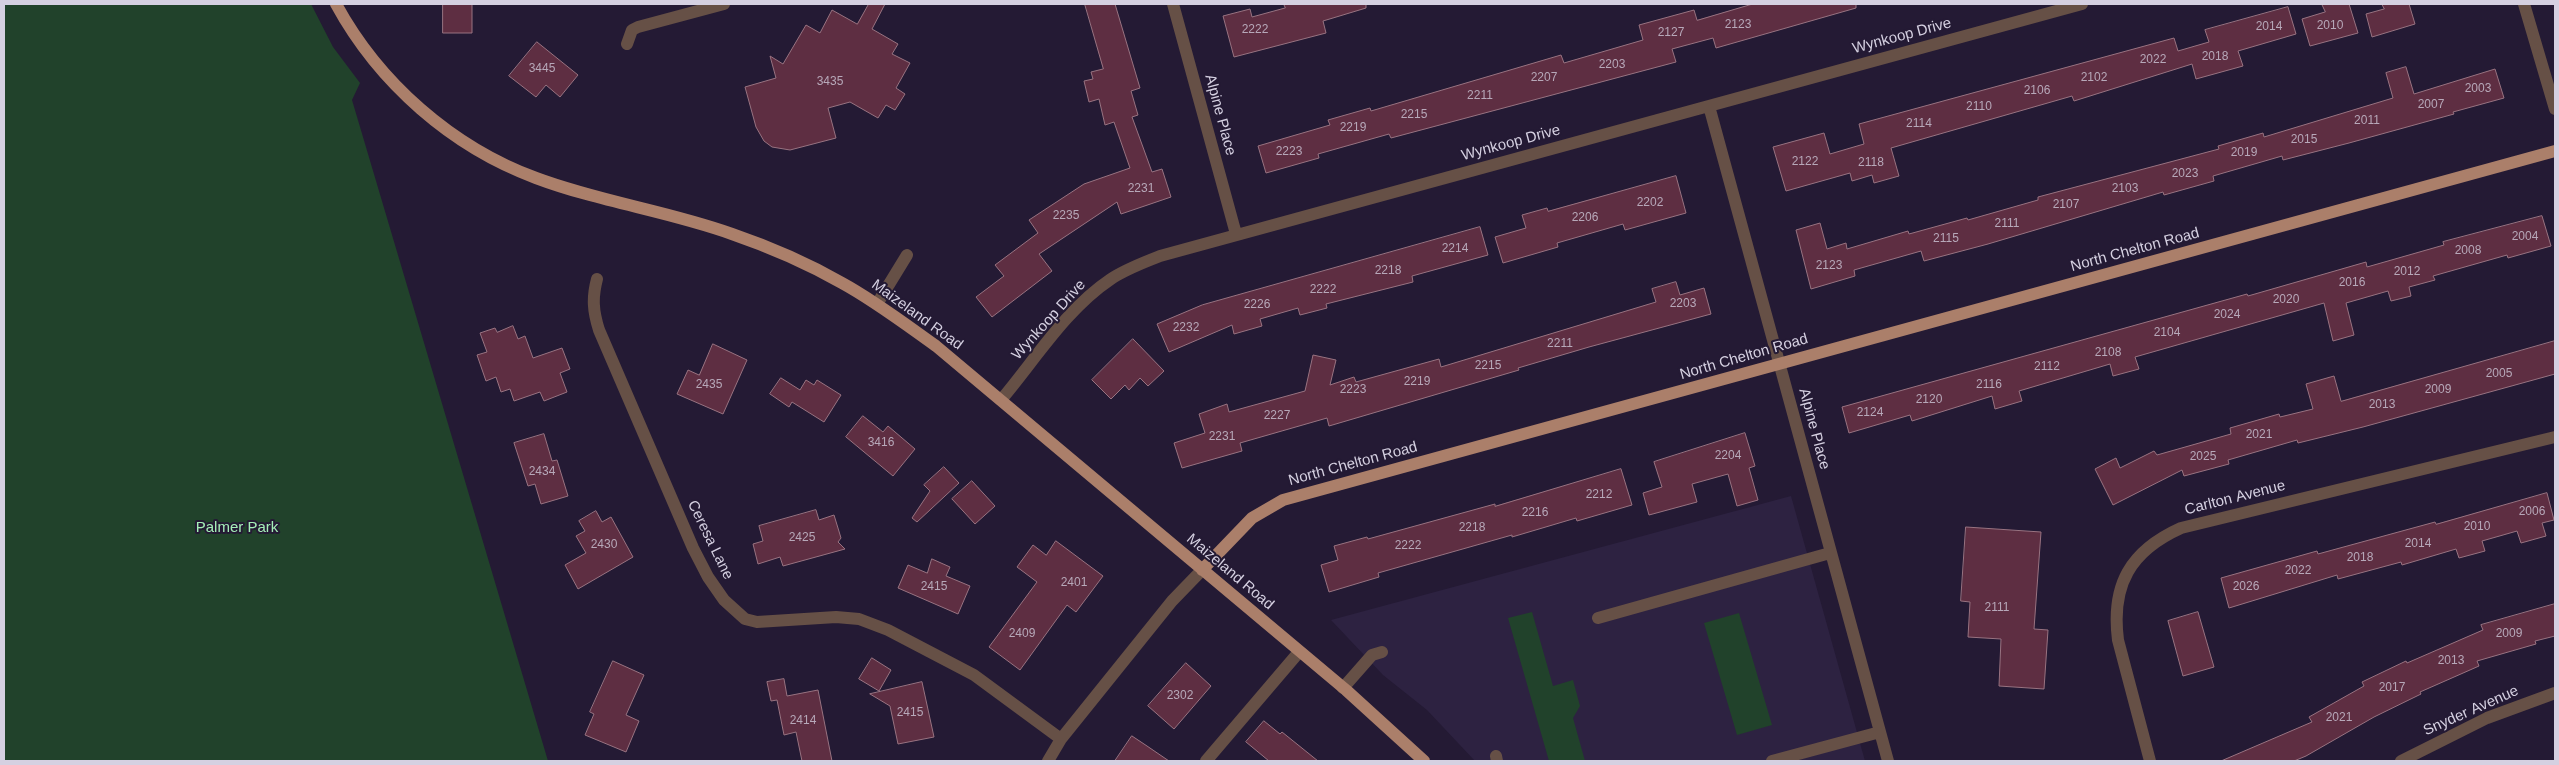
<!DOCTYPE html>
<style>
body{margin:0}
#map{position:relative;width:2559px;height:765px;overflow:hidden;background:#241a34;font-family:Helvetica,sans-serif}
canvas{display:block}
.frame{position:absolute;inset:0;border:5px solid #d5d0e1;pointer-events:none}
</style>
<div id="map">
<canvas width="2559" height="765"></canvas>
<div class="frame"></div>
</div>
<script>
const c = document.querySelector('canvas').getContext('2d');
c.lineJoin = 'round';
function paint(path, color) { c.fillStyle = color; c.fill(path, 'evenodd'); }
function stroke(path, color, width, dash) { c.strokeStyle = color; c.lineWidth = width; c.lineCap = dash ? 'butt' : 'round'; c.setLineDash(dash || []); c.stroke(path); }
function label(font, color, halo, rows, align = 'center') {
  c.font = font + ' Helvetica,sans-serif'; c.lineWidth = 4; c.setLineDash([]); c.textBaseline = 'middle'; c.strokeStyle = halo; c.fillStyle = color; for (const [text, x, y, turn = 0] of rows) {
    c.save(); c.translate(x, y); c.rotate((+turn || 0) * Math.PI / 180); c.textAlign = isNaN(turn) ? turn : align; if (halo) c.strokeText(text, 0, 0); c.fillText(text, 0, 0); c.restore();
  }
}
paint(new Path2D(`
 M 1791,496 L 1865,761 L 1475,761 L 1427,710 L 1383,675 L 1331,620 Z`), '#2d2241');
paint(new Path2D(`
 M 4,4 L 311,4 L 333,47 L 360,83 L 352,100 L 548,761 L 4,761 Z
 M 1532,612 L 1553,686 L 1573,680 L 1580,706 L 1573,718 L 1585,761 L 1549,761 L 1508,618 Z
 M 1739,613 L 1772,725 L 1737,735 L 1704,623 Z`), '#21422b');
const building = new Path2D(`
 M 443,4 L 472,4 L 472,33 L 443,33 Z
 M 869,4 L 885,4 L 872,29 L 898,44 L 892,54 L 910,63 L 896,88 L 905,94 L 895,110 L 886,105 L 878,118 L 850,102 L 828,108 L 836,138 L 790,150 L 772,147 L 764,141 L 756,127 L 745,87 L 776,78 L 770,56 L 783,64 L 806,25 L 820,33 L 832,10 L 857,24 Z
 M 1085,4 L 1115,4 L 1140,88 L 1131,91 L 1138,115 L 1132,117 L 1152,172 L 1162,169 L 1171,197 L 1121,214 L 1117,202 L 1039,254 L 1052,271 L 992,317 L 976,297 L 1004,276 L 995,265 L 1038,233 L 1029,220 L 1084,184 L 1130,168 L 1114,122 L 1105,125 L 1099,99 L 1089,102 L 1084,81 L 1093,79 L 1091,72 L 1103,69 Z
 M 1284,4 L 1366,4 L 1366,8 L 1323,21 L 1326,33 L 1234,57 L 1223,16 L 1250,9 L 1252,17 L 1285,8 Z
 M 1753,4 L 1856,4 L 1856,8 L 1716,48 L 1713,38 L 1672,49 L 1676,62 L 1391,138 L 1389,134 L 1318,154 L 1319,158 L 1266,173 L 1258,146 L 1330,125 L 1328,120 L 1370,108 L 1371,111 L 1561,55 L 1564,63 L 1643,40 L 1639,25 L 1694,10 L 1697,20 Z
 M 2322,4 L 2349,4 L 2358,33 L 2310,46 L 2302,19 L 2325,12 Z
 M 2382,4 L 2409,4 L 2415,24 L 2372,37 L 2366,14 L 2384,9 Z
 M 2288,7 L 2296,34 L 2238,51 L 2243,66 L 2196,79 L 2192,64 L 2074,101 L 2072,96 L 1891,148 L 1899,176 L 1874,183 L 1872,175 L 1852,181 L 1850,173 L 1786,191 L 1773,147 L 1824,133 L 1830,154 L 1864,144 L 1859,124 L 2174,38 L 2178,51 L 2209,42 L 2205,30 Z
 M 537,42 L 578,75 L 560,97 L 546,85 L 536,97 L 509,76 Z
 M 2406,67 L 2414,94 L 2495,69 L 2504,98 L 2453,112 L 2454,114 L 2349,143 L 2283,160 L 2282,156 L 2213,176 L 2214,181 L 2164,195 L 2163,192 L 1988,244 L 1924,261 L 1921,251 L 1854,270 L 1855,276 L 1811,289 L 1796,230 L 1820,223 L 1827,249 L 1846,243 L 1847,249 L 1908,231 L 1909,234 L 1967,218 L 1968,220 L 2038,200 L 2038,197 L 2219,149 L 2218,146 L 2263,133 L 2264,137 L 2393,98 L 2386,73 Z
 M 1676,176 L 1686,213 L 1625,230 L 1623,224 L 1557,243 L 1558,247 L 1503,263 L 1495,237 L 1526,228 L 1522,215 L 1547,208 L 1548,211 Z
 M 2542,216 L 2551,246 L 2508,258 L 2507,255 L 2433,276 L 2435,280 L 2409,287 L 2411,296 L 2391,301 L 2388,291 L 2346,303 L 2354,335 L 2333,341 L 2324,303 L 2135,357 L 2139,369 L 2113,376 L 2110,364 L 2019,391 L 2022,401 L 1995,409 L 1992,396 L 1912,421 L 1910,415 L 1849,433 L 1842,407 L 2247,294 L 2248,296 L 2366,262 L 2367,267 L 2444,245 L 2443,242 Z
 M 1480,227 L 1488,255 L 1412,276 L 1413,282 L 1326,304 L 1327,308 L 1300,315 L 1298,308 L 1260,319 L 1262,326 L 1234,334 L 1232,325 L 1169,352 L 1157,324 L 1202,305 Z
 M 1676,282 L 1680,295 L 1704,288 L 1711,314 L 1589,347 L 1518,368 L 1519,370 L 1329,426 L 1327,418 L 1240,443 L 1242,451 L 1182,468 L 1174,443 L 1205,433 L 1199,414 L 1227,404 L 1229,412 L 1305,391 L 1313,355 L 1336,360 L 1330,385 L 1354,377 L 1356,382 L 1439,359 L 1441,367 L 1656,302 L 1652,289 Z
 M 513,326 L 518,339 L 525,336 L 533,358 L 562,348 L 570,369 L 560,373 L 567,392 L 544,401 L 540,392 L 514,401 L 510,389 L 501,392 L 496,377 L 486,381 L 477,355 L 487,352 L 480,333 L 495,328 L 497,332 Z
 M 1133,339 L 1164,371 L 1148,386 L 1140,378 L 1129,390 L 1125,385 L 1111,399 L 1092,380 Z
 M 2555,341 L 2555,374 L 2363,427 L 2298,443 L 2297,440 L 2228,460 L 2229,464 L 2184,476 L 2182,470 L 2113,505 L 2095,469 L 2116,458 L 2120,468 L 2154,451 L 2157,455 L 2231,434 L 2230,428 L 2279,414 L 2280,417 L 2313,409 L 2306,384 L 2334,376 L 2341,401 Z
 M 713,344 L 747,360 L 723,414 L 677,394 L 688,370 L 699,375 Z
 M 781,378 L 800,390 L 806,380 L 814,385 L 817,380 L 841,395 L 824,422 L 792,402 L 789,407 L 770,394 Z
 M 863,416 L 883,432 L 888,426 L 915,449 L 893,476 L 846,437 Z
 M 1745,433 L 1755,466 L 1749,468 L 1758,500 L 1737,506 L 1728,474 L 1692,484 L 1697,502 L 1649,515 L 1643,493 L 1662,487 L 1654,462 Z
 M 544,434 L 552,461 L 557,460 L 568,496 L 541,504 L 535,484 L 528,486 L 514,443 Z
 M 944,467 L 959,483 L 917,522 L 912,518 L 930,491 L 924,485 Z
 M 1621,469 L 1632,505 L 1577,521 L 1576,518 L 1512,537 L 1512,535 L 1378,573 L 1379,577 L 1329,592 L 1321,565 L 1338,560 L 1334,546 L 1367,537 L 1368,539 L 1495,504 L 1495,506 Z
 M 972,481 L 995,506 L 975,524 L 952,499 Z
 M 2547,493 L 2554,520 L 2542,523 L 2546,536 L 2521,543 L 2517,531 L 2482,541 L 2485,551 L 2459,558 L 2456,549 L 2402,565 L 2401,562 L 2338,579 L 2337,575 L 2229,608 L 2221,578 L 2317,551 L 2318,554 L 2435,522 L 2436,524 Z
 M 816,510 L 819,520 L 834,515 L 841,538 L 838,542 L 845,549 L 783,566 L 780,557 L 758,564 L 753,544 L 763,541 L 759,526 Z
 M 596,511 L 602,522 L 611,517 L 633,557 L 578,589 L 565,565 L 586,553 L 576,536 L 585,531 L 579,521 Z
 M 1966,527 L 2041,532 L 2034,629 L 2048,630 L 2044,689 L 1999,686 L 2001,639 L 1968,637 L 1970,602 L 1961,601 Z
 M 1056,541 L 1103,576 L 1076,612 L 1067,605 L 1020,670 L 989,647 L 1037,582 L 1017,567 L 1033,545 L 1046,555 Z
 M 932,559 L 950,567 L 946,576 L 970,586 L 958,614 L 898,588 L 908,565 L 927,573 Z
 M 2555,604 L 2555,636 L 2535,641 L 2536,644 L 2477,661 L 2479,666 L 2420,692 L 2421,694 L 2374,717 L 2306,756 L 2294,761 L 2221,761 L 2312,722 L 2309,717 L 2364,686 L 2362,682 L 2406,661 L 2407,663 L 2483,630 L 2481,625 Z
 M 2198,612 L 2214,667 L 2183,676 L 2168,621 Z
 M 872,658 L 891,670 L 879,691 L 859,679 Z
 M 613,661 L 644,675 L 626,715 L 639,721 L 626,752 L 585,735 L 594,714 L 590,712 Z
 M 1186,663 L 1211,686 L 1174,729 L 1148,706 Z
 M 784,679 L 787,696 L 818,690 L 832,761 L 802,761 L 796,732 L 784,735 L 777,700 L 771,701 L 767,682 Z
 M 922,682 L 934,737 L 898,744 L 890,706 L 870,694 Z
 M 1264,721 L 1280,734 L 1282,732 L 1318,761 L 1269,761 L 1246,742 Z
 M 1132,736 L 1147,746 L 1169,761 L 1115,761 Z`);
paint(building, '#5e2e42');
stroke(building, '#987381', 1);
stroke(new Path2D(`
 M 1173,4 L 1236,234
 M 2524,4 L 2555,109
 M 627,44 L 632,30 L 638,27 L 724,4
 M 1709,106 L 1888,761
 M 597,279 C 592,298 593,311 599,330 L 693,548 L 708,577 L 724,600 L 745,619 L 757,622 L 836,617 L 859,619 L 888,630 L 974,675 L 1061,739
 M 877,304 L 907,255
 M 1001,400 C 1035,360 1066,309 1111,279 C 1126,269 1143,263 1160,256 L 2082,4
 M 1598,618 L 1830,553
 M 1343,688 L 1372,655 L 1382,652
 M 1496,756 L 1497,761
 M 1048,761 L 1061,739 L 1172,601 L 1202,570
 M 1206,761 L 1299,652
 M 1772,761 L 1880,732
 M 2150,761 L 2118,640 C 2111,585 2130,551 2181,528 L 2555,437
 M 2401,761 L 2487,718 L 2555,693`), '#665046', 12);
stroke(new Path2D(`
 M 336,4 C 379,83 452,147 536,178 C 600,202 668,211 732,234 C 770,247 807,263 842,283 C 875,301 905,324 936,346 L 1346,690 L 1424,761
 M 1202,570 L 1252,518 L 1283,500 L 2555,151`), '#ab7f6a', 12);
label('12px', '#b7a8b9', null, [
 ["2123",1738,25],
 ["2010",2330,26],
 ["2014",2269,27],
 ["2222",1255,30],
 ["2127",1671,33],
 ["2018",2215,57],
 ["2022",2153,60],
 ["2203",1612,65],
 ["3445",542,69],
 ["2207",1544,78],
 ["2102",2094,78],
 ["3435",830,82],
 ["2003",2478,89],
 ["2106",2037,91],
 ["2211",1480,96],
 ["2007",2431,105],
 ["2110",1979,107],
 ["2215",1414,115],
 ["2011",2367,121],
 ["2114",1919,124],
 ["2219",1353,128],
 ["2015",2304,140],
 ["2223",1289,152],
 ["2019",2244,153],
 ["2122",1805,162],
 ["2118",1871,163],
 ["2023",2185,174],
 ["2231",1141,189],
 ["2103",2125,189],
 ["2202",1650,203],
 ["2107",2066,205],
 ["2235",1066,216],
 ["2206",1585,218],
 ["2111",2007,224],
 ["2004",2525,237],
 ["2115",1946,239],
 ["2214",1455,249],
 ["2008",2468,251],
 ["2123",1829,266],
 ["2218",1388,271],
 ["2012",2407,272],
 ["2016",2352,283],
 ["2222",1323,290],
 ["2020",2286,300],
 ["2203",1683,304],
 ["2226",1257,305],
 ["2024",2227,315],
 ["2232",1186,328],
 ["2104",2167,333],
 ["2211",1560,344],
 ["2108",2108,353],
 ["2215",1488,366],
 ["2112",2047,367],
 ["2005",2499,374],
 ["2219",1417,382],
 ["2435",709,385],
 ["2116",1989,385],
 ["2223",1353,390],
 ["2009",2438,390],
 ["2120",1929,400],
 ["2013",2382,405],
 ["2124",1870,413],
 ["2227",1277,416],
 ["2021",2259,435],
 ["2231",1222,437],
 ["3416",881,443],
 ["2204",1728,456],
 ["2025",2203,457],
 ["2434",542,472],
 ["2212",1599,495],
 ["2006",2532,512],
 ["2216",1535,513],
 ["2010",2477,527],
 ["2218",1472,528],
 ["2425",802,538],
 ["2014",2418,544],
 ["2430",604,545],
 ["2222",1408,546],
 ["2018",2360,558],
 ["2022",2298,571],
 ["2401",1074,583],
 ["2415",934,587],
 ["2026",2246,587],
 ["2111",1997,608],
 ["2409",1022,634],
 ["2009",2509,634],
 ["2013",2451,661],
 ["2017",2392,688],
 ["2302",1180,696],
 ["2415",910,713],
 ["2021",2339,718],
 ["2414",803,721]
]);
label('15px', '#d5d0e1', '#241a34', [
 ["Wynkoop Drive",1902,36,-15],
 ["Alpine Place",1220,115,75],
 ["Wynkoop Drive",1511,143,-15],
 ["North Chelton Road",2135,250,-15],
 ["Maizeland Road",917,315,36],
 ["Wynkoop Drive",1049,320,-48],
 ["North Chelton Road",1744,357,-16],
 ["Alpine Place",1814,429,75],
 ["North Chelton Road",1353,464,-15],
 ["Carlton Avenue",2235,498,-14],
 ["Ceresa Lane",710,540,64],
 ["Maizeland Road",1230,572,40],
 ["Snyder Avenue",2471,711,-24]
]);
label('15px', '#a5efb8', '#241a34', [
 ["Palmer Park",237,528]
]);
</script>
